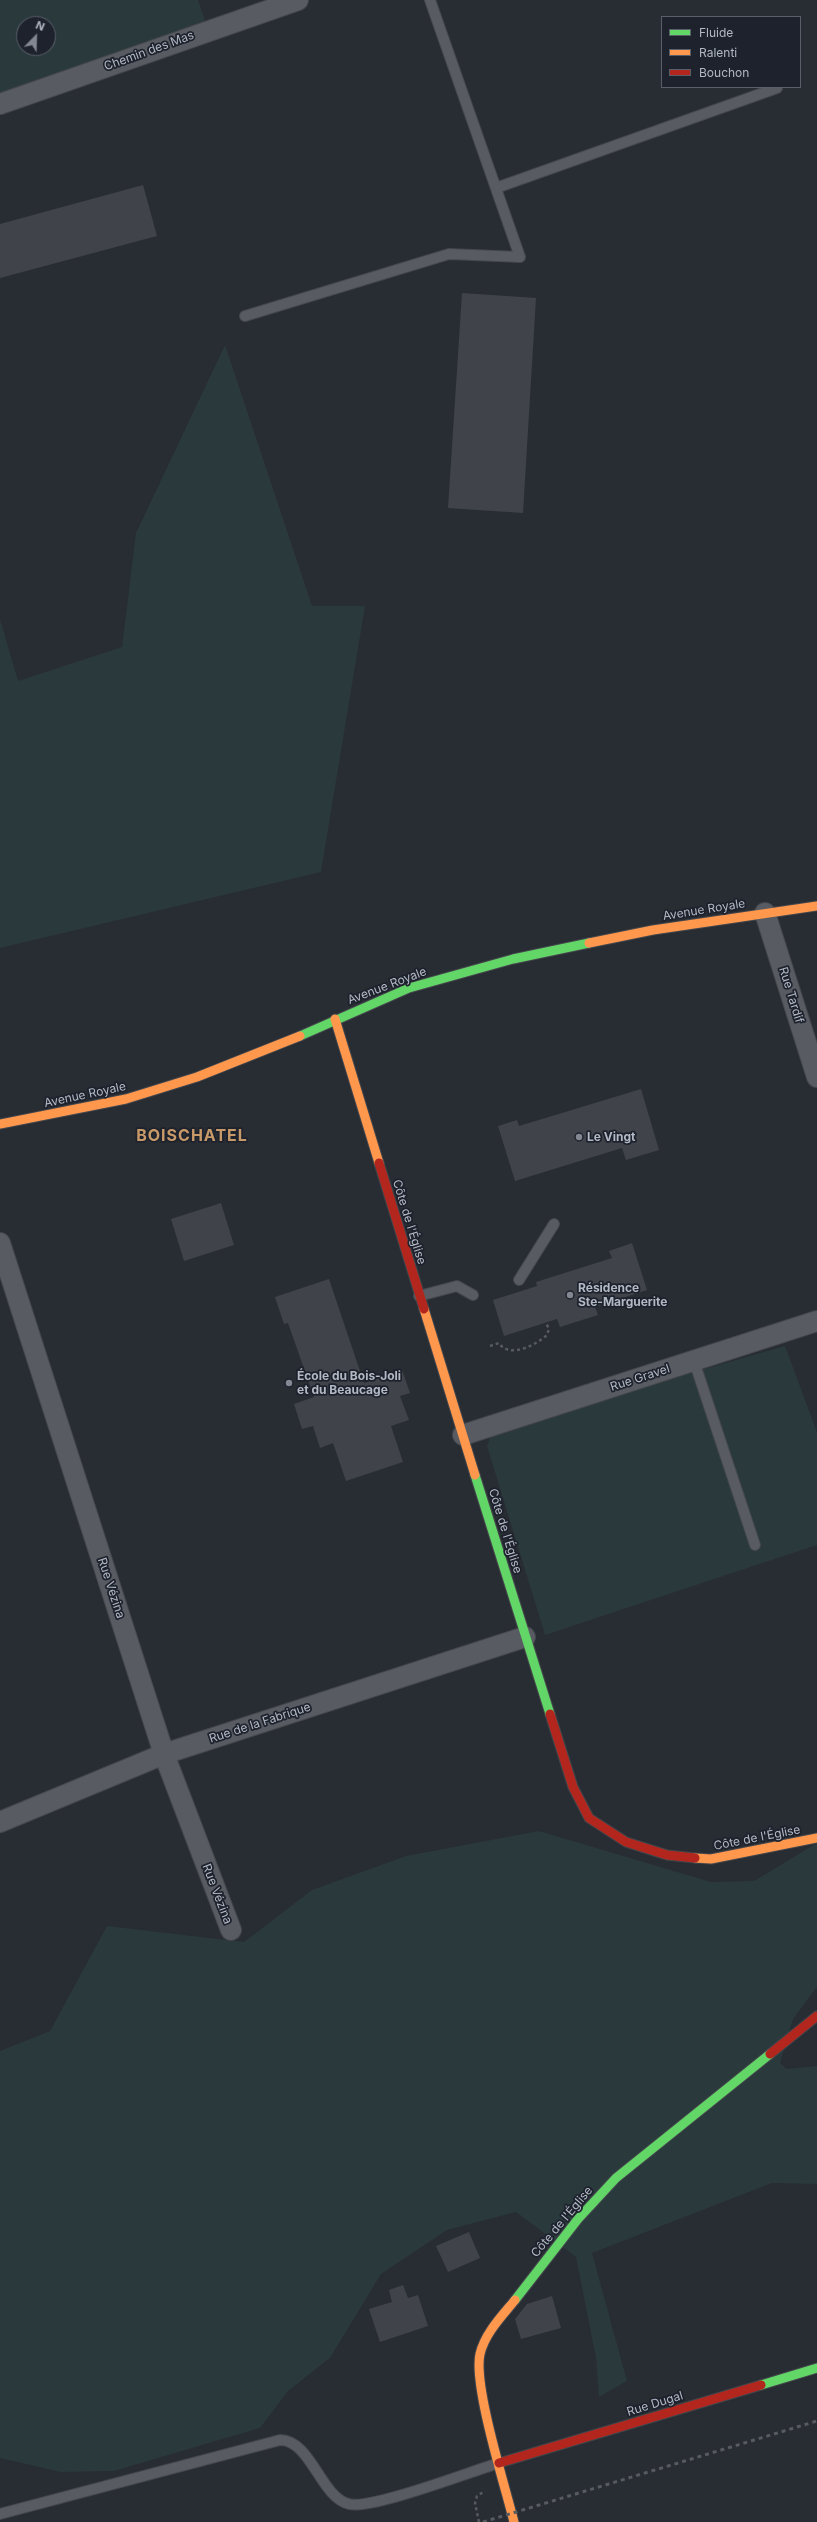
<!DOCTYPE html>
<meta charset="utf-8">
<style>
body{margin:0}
#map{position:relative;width:817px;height:2522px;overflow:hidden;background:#282c33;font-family:Inter,sans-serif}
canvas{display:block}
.legend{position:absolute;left:661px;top:16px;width:140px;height:72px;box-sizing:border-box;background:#1d222d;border:1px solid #595e69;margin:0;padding:5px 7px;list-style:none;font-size:12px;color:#b2b8c4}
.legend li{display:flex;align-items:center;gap:8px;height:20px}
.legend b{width:20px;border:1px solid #595e69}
.north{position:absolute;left:16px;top:16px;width:40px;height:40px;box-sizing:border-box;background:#1d222d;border:1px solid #595e69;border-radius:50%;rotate:23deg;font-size:11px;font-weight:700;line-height:16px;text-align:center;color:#b2b8c4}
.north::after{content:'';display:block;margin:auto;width:14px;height:18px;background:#828791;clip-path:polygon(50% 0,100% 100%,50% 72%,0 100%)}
</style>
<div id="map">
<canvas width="817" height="2522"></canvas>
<ul class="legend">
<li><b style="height:5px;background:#63d668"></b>Fluide</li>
<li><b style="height:5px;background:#ff974d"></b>Ralenti</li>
<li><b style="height:5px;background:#b3261e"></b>Bouchon</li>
</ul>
<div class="north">N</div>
</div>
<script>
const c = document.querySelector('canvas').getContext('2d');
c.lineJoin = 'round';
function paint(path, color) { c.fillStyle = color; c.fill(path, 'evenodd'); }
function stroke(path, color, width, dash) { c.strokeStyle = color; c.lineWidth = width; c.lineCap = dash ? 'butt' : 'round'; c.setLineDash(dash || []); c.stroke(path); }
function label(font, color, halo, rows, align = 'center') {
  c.font = font + ' Inter,sans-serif'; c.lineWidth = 3.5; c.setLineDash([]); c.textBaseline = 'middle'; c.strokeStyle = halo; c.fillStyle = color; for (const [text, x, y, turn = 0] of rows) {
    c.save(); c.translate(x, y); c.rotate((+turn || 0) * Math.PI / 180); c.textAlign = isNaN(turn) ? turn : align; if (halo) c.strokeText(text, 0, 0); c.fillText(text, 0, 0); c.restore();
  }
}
paint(new Path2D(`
 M 0,0 L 198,0 L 208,30 L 0,104 ZM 24,24 L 48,24 L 48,48 L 24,48 Z
 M 225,345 L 312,606 L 365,606 L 321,872 L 0,948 L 0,619 L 18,681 L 122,647 L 136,533 Z
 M 785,1346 L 817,1432 L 817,1545 L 545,1635 L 487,1446 L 494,1429 Z
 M 539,1831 L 711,1882 L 754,1881 L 817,1843 L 817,1987 L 793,2019 L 780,2063 L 787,2069 L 817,2066 L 817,2184 L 772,2183 L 592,2253 L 627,2381 L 599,2397 L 596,2358 L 576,2257 L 516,2212 L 447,2230 L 381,2274 L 330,2358 L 288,2391 L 260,2428 L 114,2471 L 61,2472 L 0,2458 L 0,2051 L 50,2031 L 107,1926 L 244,1942 L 312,1890 L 406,1856 Z`), '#2a393c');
paint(new Path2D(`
 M 143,185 L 157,236 L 0,278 L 0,224 Z
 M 462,293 L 536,298 L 523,513 L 448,508 Z
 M 641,1089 L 659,1150 L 626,1160 L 622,1148 L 515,1181 L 498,1126 L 517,1120 L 519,1126 Z
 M 221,1203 L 234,1245 L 184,1261 L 171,1219 Z
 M 632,1243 L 647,1290 L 595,1307 L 598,1315 L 560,1327 L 557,1319 L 504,1336 L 493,1300 L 537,1286 L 536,1282 L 612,1258 L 609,1251 Z
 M 329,1279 L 364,1383 L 402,1370 L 410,1393 L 400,1396 L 409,1420 L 391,1426 L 403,1462 L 346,1481 L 333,1443 L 320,1448 L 313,1426 L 302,1429 L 294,1404 L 314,1397 L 288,1323 L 284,1324 L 275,1297 Z
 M 469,2232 L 480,2258 L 448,2272 L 436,2246 Z
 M 403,2285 L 408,2298 L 418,2295 L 428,2326 L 380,2342 L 369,2309 L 392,2302 L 389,2290 Z
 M 552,2296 L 561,2328 L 521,2339 L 515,2319 L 527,2304 Z`), '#40444a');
const lane = new Path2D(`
 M 496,188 L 777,88
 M 245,316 L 449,254 L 520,257 L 430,0
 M 519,1280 L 554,1224
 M 419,1296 L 457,1286 L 473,1295
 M 694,1361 L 755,1545
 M 0,2514 L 280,2440 C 311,2440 321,2498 349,2504 C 371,2510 472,2471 499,2463`);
const street = new Path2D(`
 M 0,104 L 298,0
 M 765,913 L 817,1077
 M 0,1243 L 164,1754 L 231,1930
 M 463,1435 L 817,1321
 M 0,1822 L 164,1754 L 525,1637`);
const fast = new Path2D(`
 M 300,1036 L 409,988 L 513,959 L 589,943
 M 475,1475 L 550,1714
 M 515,2300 L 578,2219 L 616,2178 L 770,2054
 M 761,2385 L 817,2368`);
const slow = new Path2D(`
 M 589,943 L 653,930 L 817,906
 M 335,1019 L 379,1163
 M 0,1124 L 126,1099 L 197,1077 L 300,1036
 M 424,1309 L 475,1475
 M 695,1858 L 711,1859 L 817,1838
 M 514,2522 C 505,2486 473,2385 480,2354 C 485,2333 502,2316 515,2300`);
const jam = new Path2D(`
 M 379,1163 L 424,1309
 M 550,1714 L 573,1787 L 589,1818 L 626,1842 L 667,1855 L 695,1858
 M 770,2054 L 817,2016
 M 499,2463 L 761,2385`);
stroke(lane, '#44474c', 12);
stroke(street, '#44474c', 22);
stroke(fast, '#44474c', 11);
stroke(slow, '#44474c', 11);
stroke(jam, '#44474c', 11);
stroke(new Path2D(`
 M 490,1346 L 499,1343 C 509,1359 536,1345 547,1335 L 549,1329 L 546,1323
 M 479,2522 L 475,2503 L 477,2496 L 485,2491`), '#575a5f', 2.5, [3, 3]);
stroke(lane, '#585b61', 10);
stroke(street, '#585b61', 20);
stroke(fast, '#63d668', 9);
stroke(slow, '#ff974d', 9);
stroke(jam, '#b3261e', 9);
stroke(new Path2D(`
 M 483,2522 L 817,2421`), '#575a5f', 3, [4, 4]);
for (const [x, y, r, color] of [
 [579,1137,4,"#828791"],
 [570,1295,4,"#828791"],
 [289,1383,4,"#828791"]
]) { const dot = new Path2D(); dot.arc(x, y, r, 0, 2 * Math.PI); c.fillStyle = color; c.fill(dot); stroke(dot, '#1d222d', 1.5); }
label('12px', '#b2b8c4', '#1d222d', [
 ["Chemin des Mas",149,51,-20],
 ["Avenue Royale",704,910,-9],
 ["Avenue Royale",387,986,-21],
 ["Rue Tardif",791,995,73],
 ["Avenue Royale",85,1095,-12],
 ["Côte de l'Église",409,1222,73],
 ["Rue Gravel",640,1378,-18],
 ["Côte de l'Église",505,1531,73],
 ["Rue Vézina",111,1588,72],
 ["Rue de la Fabrique",260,1723,-18],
 ["Côte de l'Église",757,1838,-11],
 ["Rue Vézina",217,1894,69],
 ["Côte de l'Église",562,2222,-50],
 ["Rue Dugal",655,2404,-17]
]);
label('bold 12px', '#b2b8c4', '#1d222d', [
 ["Le Vingt",587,1137],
 ["Résidence",578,1288],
 ["Ste-Marguerite",578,1302],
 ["École du Bois-Joli",297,1376],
 ["et du Beaucage",297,1390]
], 'left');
c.letterSpacing = '1px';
label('bold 16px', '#c89a69', '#1d222d', [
 ["BOISCHATEL",192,1136]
]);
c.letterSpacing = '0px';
</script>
